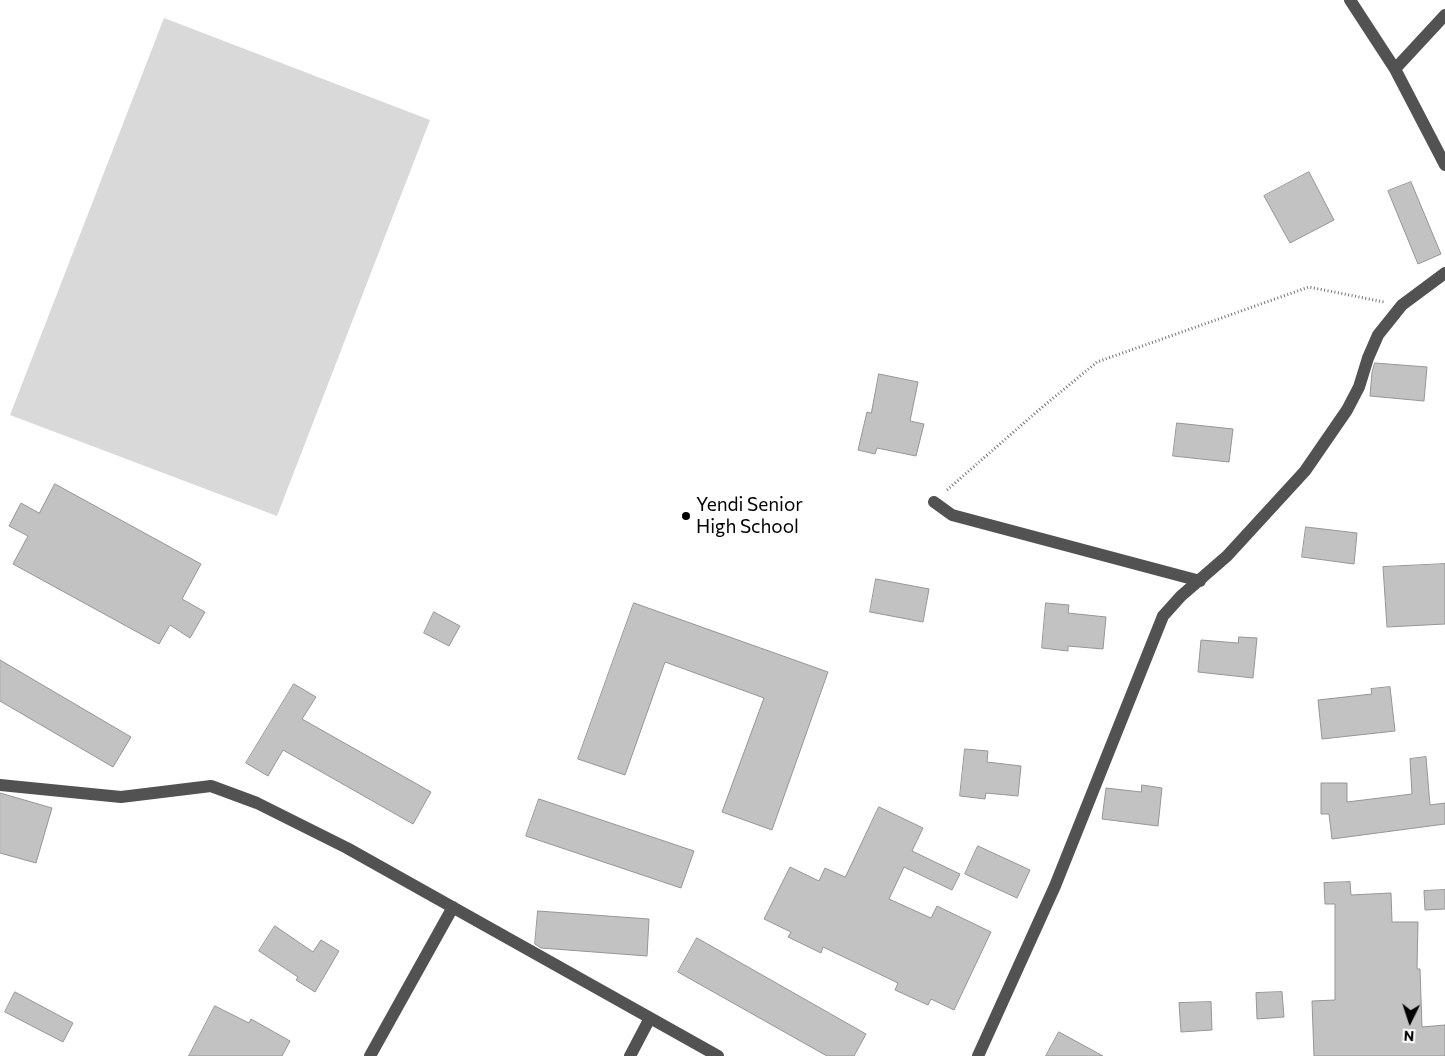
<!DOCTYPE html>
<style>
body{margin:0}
#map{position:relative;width:1445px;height:1056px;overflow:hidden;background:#fff;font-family:Commissioner,sans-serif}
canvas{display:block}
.north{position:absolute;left:1385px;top:996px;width:50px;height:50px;-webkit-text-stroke:4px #fff;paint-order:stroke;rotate:184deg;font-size:14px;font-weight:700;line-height:20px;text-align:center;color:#000}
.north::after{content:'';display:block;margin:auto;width:18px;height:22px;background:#000;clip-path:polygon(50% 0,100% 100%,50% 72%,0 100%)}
</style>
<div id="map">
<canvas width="1445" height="1056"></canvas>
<div class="north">N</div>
</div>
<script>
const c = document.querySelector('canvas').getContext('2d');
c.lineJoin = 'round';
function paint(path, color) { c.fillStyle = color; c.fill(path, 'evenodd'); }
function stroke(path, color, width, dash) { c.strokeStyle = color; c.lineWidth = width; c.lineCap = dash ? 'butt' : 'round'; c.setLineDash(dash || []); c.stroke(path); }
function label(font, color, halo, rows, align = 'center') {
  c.font = font + ' Commissioner,sans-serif'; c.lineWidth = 4; c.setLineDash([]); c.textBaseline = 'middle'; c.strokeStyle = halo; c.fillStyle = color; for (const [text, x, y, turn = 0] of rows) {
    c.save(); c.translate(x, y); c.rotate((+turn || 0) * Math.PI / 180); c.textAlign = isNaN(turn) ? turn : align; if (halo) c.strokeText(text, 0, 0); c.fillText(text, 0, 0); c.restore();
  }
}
paint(new Path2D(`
 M 164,18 L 430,120 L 277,516 L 10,415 Z`), '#d9d9d9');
const building = new Path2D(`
 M 1309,172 L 1334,220 L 1290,243 L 1264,196 Z
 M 1411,182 L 1441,254 L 1418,264 L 1388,191 Z
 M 1375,363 L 1427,367 L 1424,401 L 1370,396 L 1372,372 Z
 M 879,374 L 918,382 L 910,421 L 924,424 L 916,456 L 877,448 L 875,454 L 858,450 L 867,412 L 871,413 Z
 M 1177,423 L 1233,429 L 1229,462 L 1173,456 Z
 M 55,484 L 201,564 L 182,599 L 205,612 L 190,638 L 170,625 L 159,644 L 13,564 L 28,536 L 9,526 L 21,503 L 39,513 Z
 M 1306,527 L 1357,533 L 1354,564 L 1302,557 Z
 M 1445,564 L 1445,624 L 1387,627 L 1383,567 Z
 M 876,579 L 929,589 L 923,622 L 870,612 Z
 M 634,603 L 828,672 L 772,830 L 722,812 L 764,698 L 665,662 L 625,775 L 578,759 Z
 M 1046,603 L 1069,605 L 1068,613 L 1106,617 L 1103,649 L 1068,646 L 1068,651 L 1042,648 Z
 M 434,612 L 460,626 L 449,646 L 424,633 Z
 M 1239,637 L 1257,638 L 1253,678 L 1198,672 L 1201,640 L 1238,643 Z
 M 0,660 L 131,737 L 113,767 L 0,701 Z
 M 294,684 L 316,697 L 302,719 L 431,792 L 413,824 L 283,750 L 268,776 L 246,763 Z
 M 1390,687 L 1395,731 L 1322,739 L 1318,700 L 1372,694 L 1371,689 Z
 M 965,749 L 988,751 L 987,762 L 1021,766 L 1018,796 L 986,793 L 985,799 L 960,796 Z
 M 1426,757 L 1430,805 L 1445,803 L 1445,824 L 1332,839 L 1329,814 L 1321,814 L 1321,783 L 1347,783 L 1347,802 L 1412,794 L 1410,759 Z
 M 1142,785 L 1162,788 L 1158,826 L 1102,819 L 1106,788 L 1141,792 Z
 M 0,793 L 52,808 L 36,863 L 0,853 Z
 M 539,799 L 694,851 L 681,888 L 526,836 Z
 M 879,807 L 923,828 L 912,851 L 960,874 L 952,890 L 904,867 L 889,899 L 931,918 L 937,906 L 991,932 L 954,1010 L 931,999 L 928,1005 L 895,990 L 898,983 L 823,947 L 821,953 L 788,937 L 791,932 L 764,919 L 790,867 L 819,881 L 825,868 L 845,877 Z
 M 978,846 L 1030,870 L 1017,898 L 965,874 Z
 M 1350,882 L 1351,895 L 1391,893 L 1392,922 L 1418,922 L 1417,969 L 1420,969 L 1422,1027 L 1445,1025 L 1445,1056 L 1314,1056 L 1312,1001 L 1335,1000 L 1335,904 L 1325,904 L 1324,883 Z
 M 1445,890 L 1445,909 L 1425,910 L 1424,891 Z
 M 538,911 L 649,919 L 647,956 L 541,948 L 535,944 Z
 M 275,926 L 313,952 L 321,940 L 339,951 L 315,992 L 296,980 L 298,977 L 259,951 Z
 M 697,938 L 866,1034 L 854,1056 L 827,1056 L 678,972 Z
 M 15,992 L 73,1023 L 63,1042 L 5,1012 Z
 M 1282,992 L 1284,1017 L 1257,1019 L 1256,993 Z
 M 1211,1002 L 1212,1030 L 1181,1032 L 1179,1003 Z
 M 215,1006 L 249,1023 L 251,1019 L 290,1041 L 282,1056 L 189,1056 Z
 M 1059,1032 L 1103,1056 L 1046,1056 Z`);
paint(building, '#c2c2c2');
stroke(building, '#969696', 1);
stroke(new Path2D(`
 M 947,490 L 1040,409 L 1097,362 L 1309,287 L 1384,302`), '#747474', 3, [1, 2.5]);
stroke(new Path2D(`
 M 1350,0 L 1395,69 L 1445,165
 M 1395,69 L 1445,15
 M 934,502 L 952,515 L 1200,581
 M 0,785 L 121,797 L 211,786 L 257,803 L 347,848 L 718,1056
 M 370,1056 L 453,907
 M 630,1056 L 650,1018
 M 978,1056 L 1055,886 L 1163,616 L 1181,596 L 1227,556 L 1305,471 L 1347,410 L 1359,387 L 1368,358 L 1378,335 L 1402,305 L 1445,273`), '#525252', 12);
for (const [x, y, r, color] of [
 [686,516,5,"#000"]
]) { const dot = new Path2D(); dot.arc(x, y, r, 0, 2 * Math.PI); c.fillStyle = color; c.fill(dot); stroke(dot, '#fff', 2); }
label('19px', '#000', '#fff', [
 ["Yendi Senior",696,505],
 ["High School",696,527]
], 'left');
</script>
